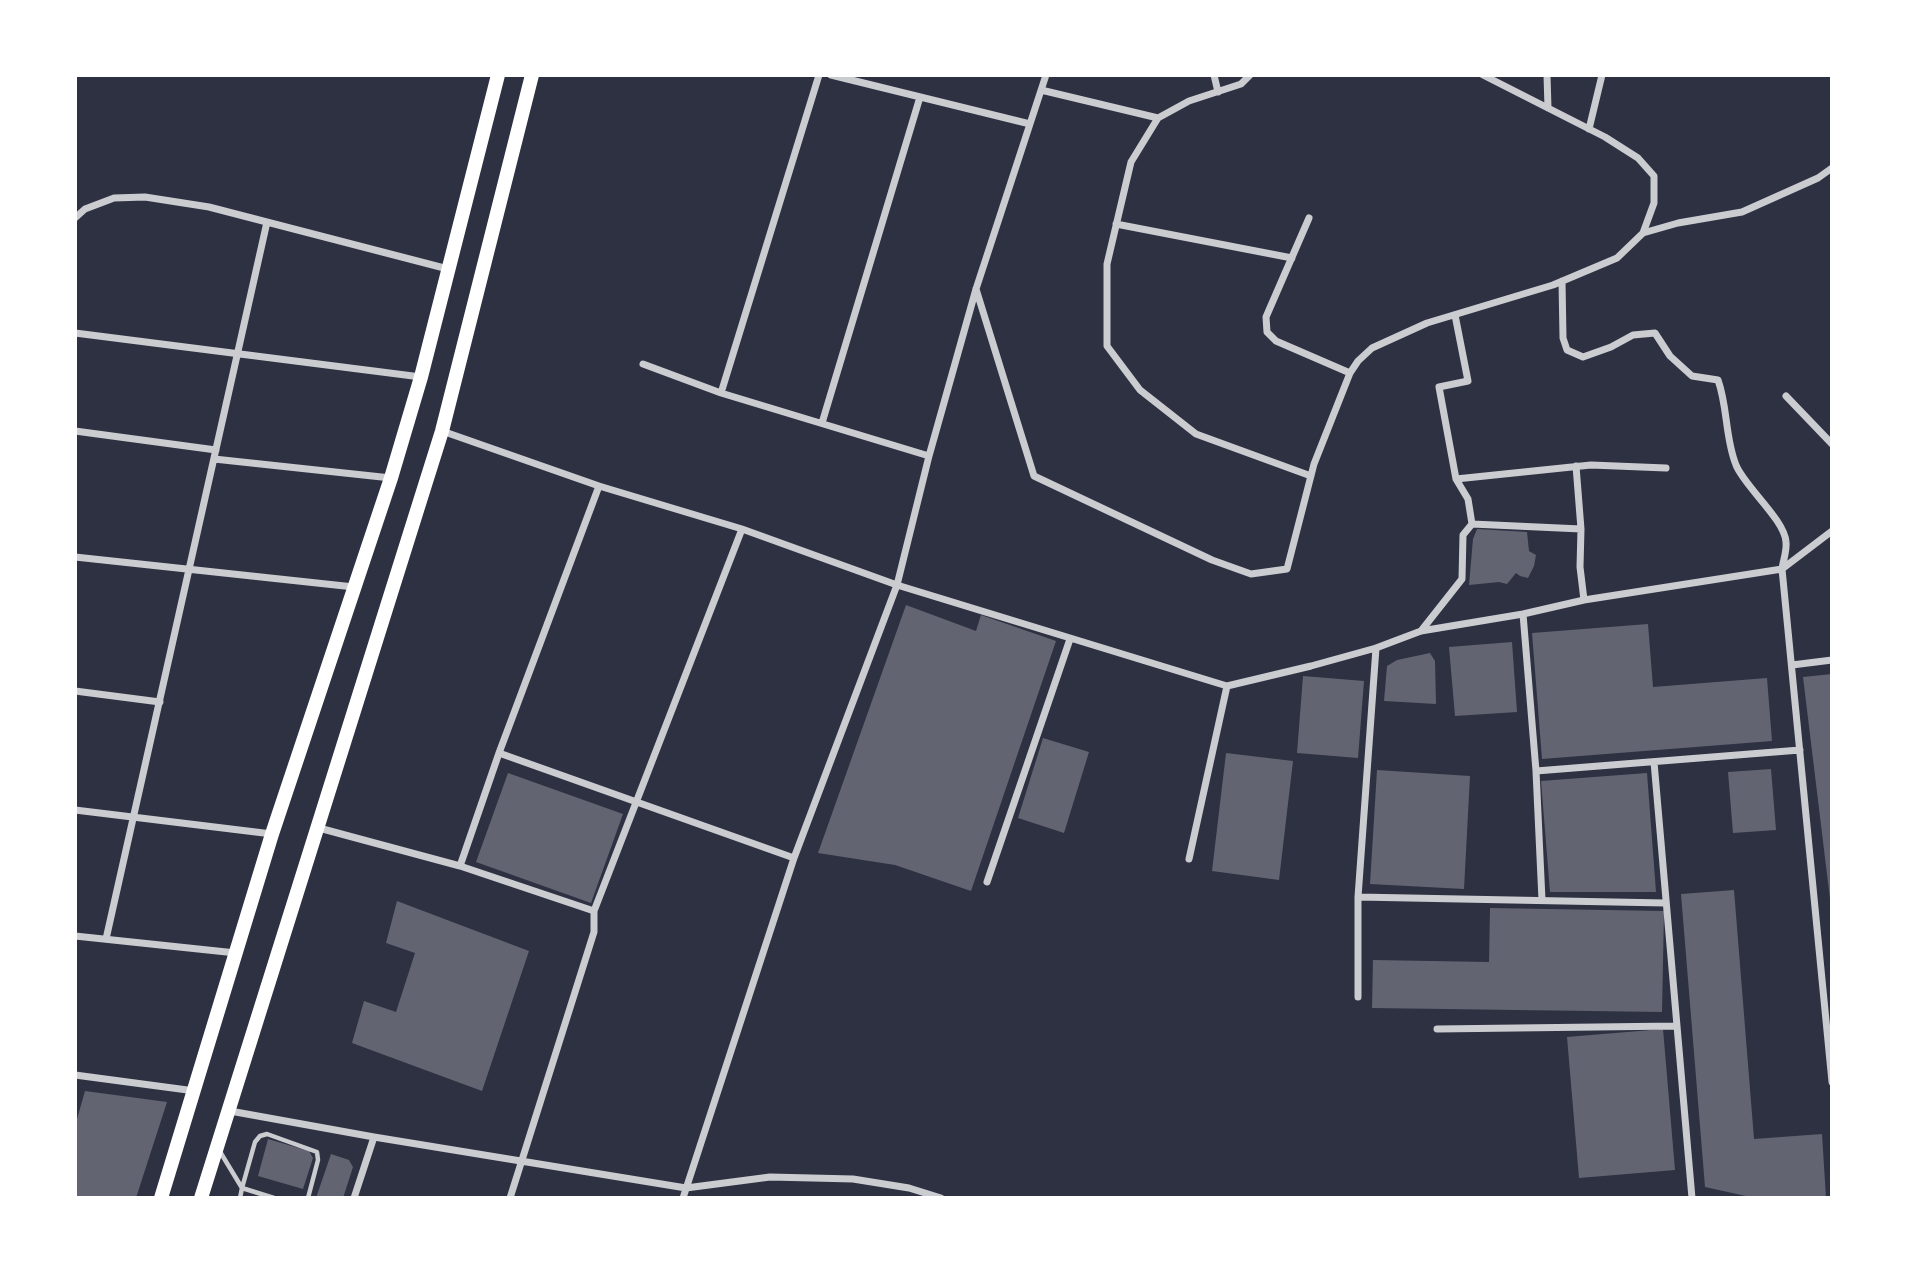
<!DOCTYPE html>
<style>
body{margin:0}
#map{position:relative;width:1907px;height:1273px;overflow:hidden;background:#2d3142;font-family:Helvetica,sans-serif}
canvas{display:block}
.frame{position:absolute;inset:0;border:77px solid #fff;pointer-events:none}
</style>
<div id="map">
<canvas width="1907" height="1273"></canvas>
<div class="frame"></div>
</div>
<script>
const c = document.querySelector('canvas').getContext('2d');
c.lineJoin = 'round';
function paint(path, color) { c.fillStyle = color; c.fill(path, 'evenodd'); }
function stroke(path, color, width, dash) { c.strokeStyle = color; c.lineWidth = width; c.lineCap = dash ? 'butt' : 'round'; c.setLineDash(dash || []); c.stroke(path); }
paint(new Path2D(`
 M 1477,529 L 1527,532 L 1529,551 L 1536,555 L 1534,566 L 1528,578 L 1520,576 L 1516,573 L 1507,584 L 1499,582 L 1469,585 L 1473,539 Z
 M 906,605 L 976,631 L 981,615 L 1056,641 L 971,891 L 895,865 L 818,853 Z
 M 1648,624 L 1653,687 L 1767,678 L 1772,741 L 1542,759 L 1532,633 Z
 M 1512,642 L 1517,712 L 1455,716 L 1449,647 Z
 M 1430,653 L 1435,661 L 1436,704 L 1384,701 L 1387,666 L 1397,660 Z
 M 1832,674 L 1832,899 L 1830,899 L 1803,677 Z
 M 1303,676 L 1364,681 L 1358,758 L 1297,753 Z
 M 1043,738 L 1089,752 L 1064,833 L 1018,818 Z
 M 1226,753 L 1293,761 L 1279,880 L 1212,871 Z
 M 1771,769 L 1776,830 L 1733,833 L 1728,772 Z
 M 1377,770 L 1470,776 L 1464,889 L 1370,884 Z
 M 508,773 L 623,814 L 591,903 L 476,862 Z
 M 1647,773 L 1656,892 L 1550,892 L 1541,781 Z
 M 1734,890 L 1754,1139 L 1822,1134 L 1826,1198 L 1755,1198 L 1705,1187 L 1681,894 Z
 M 397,901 L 529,951 L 482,1091 L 352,1043 L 364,1001 L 396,1012 L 415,953 L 386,943 Z
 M 1490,908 L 1664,911 L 1662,1012 L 1372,1008 L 1373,960 L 1489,962 Z
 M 1663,1029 L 1675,1170 L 1579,1178 L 1567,1037 Z
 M 85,1091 L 167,1102 L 136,1198 L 75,1196 L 75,1126 Z
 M 268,1139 L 309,1151 L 313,1158 L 303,1189 L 258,1176 Z
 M 331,1154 L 349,1160 L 353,1167 L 343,1198 L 316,1198 Z`), '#626471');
stroke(new Path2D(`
 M 219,1150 L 242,1188 L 240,1198
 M 274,1198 L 242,1188 L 255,1142 L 260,1136 L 267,1134 L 317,1152 L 318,1160 L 308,1198`), '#caccd0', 4.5);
stroke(new Path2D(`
 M 831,75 L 1030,124
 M 1214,75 L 1218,92
 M 1547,75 L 1548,108
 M 1041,90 L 1158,118 L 1131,162 L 1107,264 L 1107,346 L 1140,390 L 1196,434 L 1311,476
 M 1158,118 L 1189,101 L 1241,84 L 1250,75
 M 1589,129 L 1602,75
 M 75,218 L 85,209 L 114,198 L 145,197 L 209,207 L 448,269
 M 1309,218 L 1266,317 L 1267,332 L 1276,341 L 1350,373
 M 1116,224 L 1292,258
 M 1643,233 L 1678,223 L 1742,212 L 1818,178 L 1832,168
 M 1562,281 L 1563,338 L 1567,350 L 1583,357 L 1611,347 L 1633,335 L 1655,333 L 1670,356 L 1692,376 L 1718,380 C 1728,408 1725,438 1736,465 C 1744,486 1785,520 1786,542 C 1787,551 1783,561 1782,569 L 1832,1082
 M 976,289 L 1034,476 L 1212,560 L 1251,574 L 1287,569 L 1314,464 L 1350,373 L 1358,361 L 1372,348 L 1427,323 L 1553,285 L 1617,258 L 1643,233 L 1654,203 L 1654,176 L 1638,158 L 1605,137 L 1483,75
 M 75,333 L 421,377
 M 643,364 L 721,393 L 929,456
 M 721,393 L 819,75
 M 1786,396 L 1832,444
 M 822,423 L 920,97
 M 75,431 L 216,450
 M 442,431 L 599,486 L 742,529 L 897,585 L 1227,686 L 1311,666 L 1376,648 L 1421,631 L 1523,614 L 1584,600 L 1782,569 L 1832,531
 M 214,459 L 391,478
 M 1576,466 L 1581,529
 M 1456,479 L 1591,465 L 1666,468
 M 1472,524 L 1581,529 L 1580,567 L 1584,600
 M 75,557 L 354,587
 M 1523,614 L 1536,771 L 1542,900
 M 1421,631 L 1462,579 L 1463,535 L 1472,524 L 1468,499 L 1456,479 L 1439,387 L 1468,381 L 1455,315
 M 1792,665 L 1832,660
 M 75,691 L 160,702
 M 499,753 L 794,858
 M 1654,762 L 1692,1198
 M 1536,771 L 1800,750
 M 75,810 L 272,834
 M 319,828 L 460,866 L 594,911
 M 1189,859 L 1227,686
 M 460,866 L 499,753 L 599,486
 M 987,882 L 1070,639
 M 1358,897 L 1665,903
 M 75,936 L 236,953
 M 106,939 L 267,222
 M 1358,997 L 1358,897 L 1376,648
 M 1437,1029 L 1676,1026
 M 75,1075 L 195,1091
 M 230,1111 L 374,1137 L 686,1188 L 770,1177 L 853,1179 L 909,1188 L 941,1198
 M 354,1198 L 374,1137
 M 510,1198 L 594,932 L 594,911 L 742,529
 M 683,1198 L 794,858 L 897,585 L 929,456 L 976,289 L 1046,75`), '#caccd0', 7);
stroke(new Path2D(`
 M 161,1198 L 272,834 L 391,478 L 421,377 L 498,75
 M 201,1198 L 442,431 L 532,75`), '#fff', 14);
</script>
